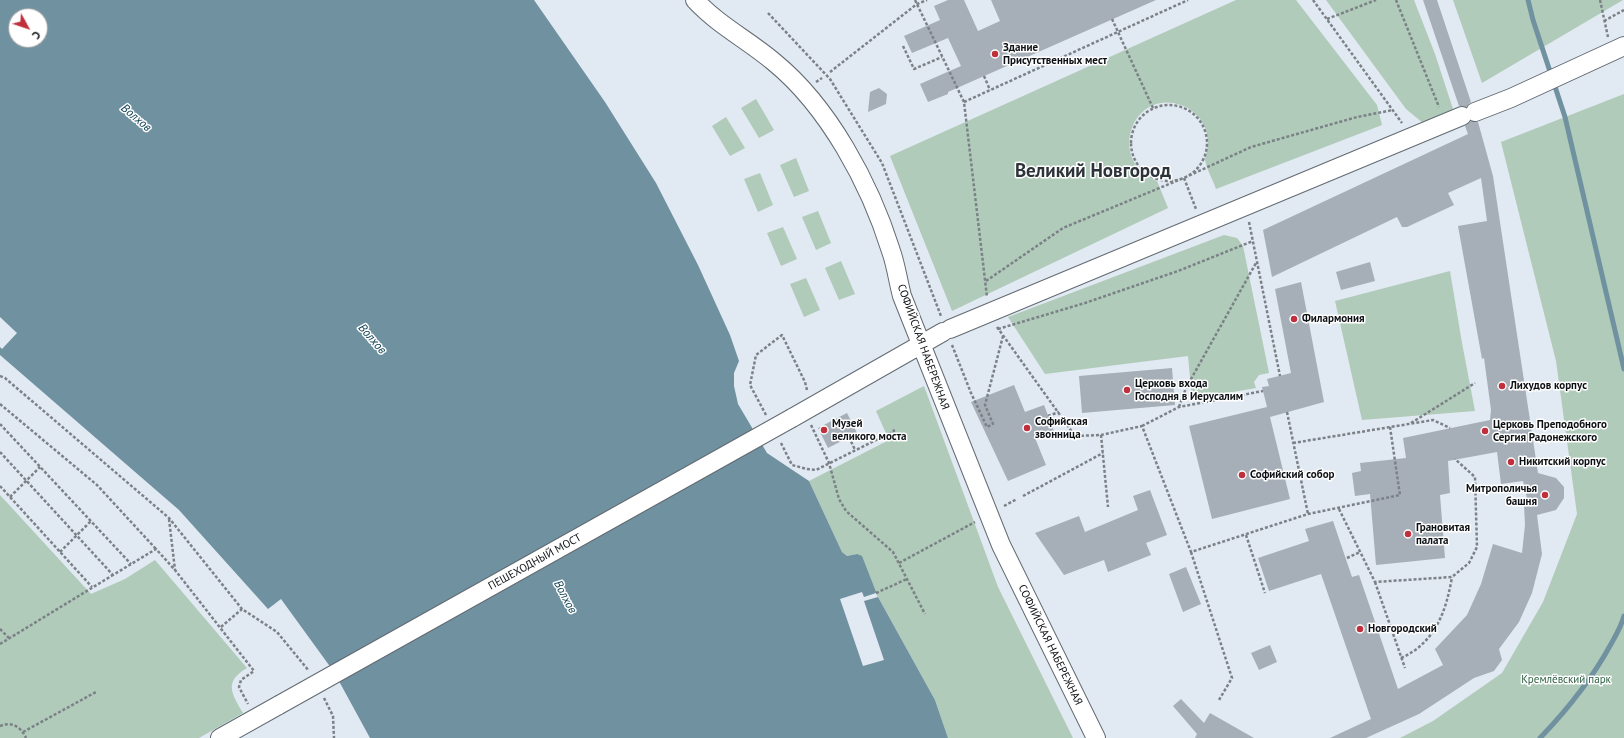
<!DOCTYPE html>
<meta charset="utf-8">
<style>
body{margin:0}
#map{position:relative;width:1624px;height:738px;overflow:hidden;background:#e1e9f2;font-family:"PT Sans",sans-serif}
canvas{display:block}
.north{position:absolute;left:8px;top:8px;width:40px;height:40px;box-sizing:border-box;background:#fff;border:1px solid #9e9fa1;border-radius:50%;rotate:130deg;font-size:11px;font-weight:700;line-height:16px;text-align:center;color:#0d1013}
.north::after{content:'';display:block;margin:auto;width:14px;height:18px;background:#c0303c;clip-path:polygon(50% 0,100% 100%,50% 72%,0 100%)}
</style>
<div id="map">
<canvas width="1624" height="738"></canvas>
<div class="north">С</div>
</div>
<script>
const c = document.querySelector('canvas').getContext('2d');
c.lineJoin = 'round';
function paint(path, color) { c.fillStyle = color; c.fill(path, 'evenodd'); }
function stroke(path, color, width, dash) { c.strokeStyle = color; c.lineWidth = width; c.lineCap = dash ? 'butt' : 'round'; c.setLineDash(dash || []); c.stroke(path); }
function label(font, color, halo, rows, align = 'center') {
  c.font = font + ' "PT Sans",sans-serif'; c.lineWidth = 3; c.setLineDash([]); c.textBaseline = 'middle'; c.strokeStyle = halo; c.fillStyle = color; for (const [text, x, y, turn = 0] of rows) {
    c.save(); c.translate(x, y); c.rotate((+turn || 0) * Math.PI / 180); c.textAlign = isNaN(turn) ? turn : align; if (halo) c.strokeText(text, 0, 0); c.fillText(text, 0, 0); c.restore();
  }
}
paint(new Path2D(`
 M 1236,0 L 1296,0 L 1377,105 L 1382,125 L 1216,189 C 1213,180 1207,170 1205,160 C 1205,157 1206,155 1207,151 C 1209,141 1208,131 1202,122 C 1197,114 1190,108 1181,105 C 1132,88 1106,161 1157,181 L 1168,208 L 952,311 L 890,156 Z
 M 1326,0 L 1414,0 L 1435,54 L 1453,109 L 1423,123 L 1406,109 Z
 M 1453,0 L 1623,0 L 1482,83 Z
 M 1624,94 L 1624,738 L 1400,738 L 1433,721 L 1502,673 L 1543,602 L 1577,514 L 1556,361 L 1501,142 Z
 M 756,99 L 774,130 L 759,138 L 741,108 Z
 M 726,117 L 745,148 L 730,156 L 712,126 Z
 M 796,158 L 809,191 L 794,197 L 780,165 Z
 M 760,173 L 773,205 L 758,212 L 744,179 Z
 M 818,211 L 831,243 L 816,250 L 802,217 Z
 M 783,227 L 797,259 L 781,266 L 767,233 Z
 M 1224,235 L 1237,238 L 1243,246 L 1269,373 L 1259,375 L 1254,382 L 1256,388 L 1192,399 L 1188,356 L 1045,374 L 1008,317 Z
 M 841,261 L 855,294 L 839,300 L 825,268 Z
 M 1450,271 L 1462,343 L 1475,411 L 1362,420 L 1335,301 Z
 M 806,278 L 820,310 L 804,317 L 790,284 Z
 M 924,386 L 998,587 L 1073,738 L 948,738 L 935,700 L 878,597 L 857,554 L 847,556 L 842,552 L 809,481 L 889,440 L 876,411 Z
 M 0,495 L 91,594 L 125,579 L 155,560 L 247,668 C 223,682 232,694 243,713 L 199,738 L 0,738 Z`), '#b0cbb9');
paint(new Path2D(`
 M 0,0 L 534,0 L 605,102 L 656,183 L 698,265 L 730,335 L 739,361 L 734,373 L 734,386 L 738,404 L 767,453 L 809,481 L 842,552 L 847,556 L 857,554 L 862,556 L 878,597 L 935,700 L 948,738 L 370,738 L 334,672 L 281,599 L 268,609 L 179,510 L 0,355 ZM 16,16 L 40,16 L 40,40 L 16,40 Z`), '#7091a0');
paint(new Path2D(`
 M 0,317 L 17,333 L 2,349 L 0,347 Z
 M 862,592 L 864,597 L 876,593 L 878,597 L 864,601 L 884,660 L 863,666 L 840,599 Z`), '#e1e9f2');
stroke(new Path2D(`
 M 1528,0 L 1533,20 L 1565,117 L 1624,369
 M 1540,738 C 1567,710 1592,679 1611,644 C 1616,635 1621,627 1624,616`), '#7091a0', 5);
paint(new Path2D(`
 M 948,0 L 964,0 L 978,31 L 1000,21 L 991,0 L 1156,0 L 948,92 L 948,94 L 928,102 L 920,84 L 961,66 L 948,38 L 912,53 L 904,36 L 940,20 L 934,6 Z
 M 1423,0 L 1437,0 L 1471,102 L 1466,107 L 1459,106 Z
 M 879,88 L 887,94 L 886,104 L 868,112 L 870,92 Z
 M 1471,121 L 1478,122 L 1493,176 L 1538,473 L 1556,478 L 1564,487 L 1564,498 L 1556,510 L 1537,515 L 1542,554 L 1532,593 L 1519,622 L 1499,649 L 1502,660 L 1494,671 L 1474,678 L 1419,714 L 1366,738 L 1330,738 L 1371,719 L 1321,574 L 1269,591 L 1258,558 L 1309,541 L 1305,529 L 1333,521 L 1352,577 L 1359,575 L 1398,689 L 1443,665 L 1435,649 L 1467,615 L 1481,584 L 1493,544 L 1522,553 L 1525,525 L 1524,505 L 1528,503 L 1523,481 L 1501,484 L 1497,452 L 1448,461 L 1450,493 L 1440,495 L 1445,558 L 1376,565 L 1370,494 L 1355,496 L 1352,473 L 1361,471 L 1360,463 L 1406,458 L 1403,438 L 1490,420 L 1491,410 L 1484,358 L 1482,359 L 1458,226 L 1487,221 L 1481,178 L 1448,193 L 1454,205 L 1407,227 L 1402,227 L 1397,217 L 1272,277 L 1263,230 L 1468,134 L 1465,126 Z
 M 1370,262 L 1375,281 L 1341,290 L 1336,272 Z
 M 1301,282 L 1324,402 L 1270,417 L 1269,413 L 1290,499 L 1212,519 L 1189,426 L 1267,407 L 1262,387 L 1269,386 L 1267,379 L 1291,373 L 1275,289 Z
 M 1172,368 L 1175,405 L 1082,413 L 1079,376 Z
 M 1014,385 L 1025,412 L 1044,405 L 1054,431 L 1035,438 L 1046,465 L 1008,481 L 971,402 Z
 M 847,413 L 857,433 L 828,448 L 818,428 Z
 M 1150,490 L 1167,535 L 1146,543 L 1151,555 L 1108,572 L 1104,560 L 1064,575 L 1035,533 L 1079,516 L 1085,532 L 1138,510 L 1133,496 Z
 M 1186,567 L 1201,604 L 1183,612 L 1169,574 Z
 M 1270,645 L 1277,662 L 1259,670 L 1251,653 Z
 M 1181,699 L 1204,723 L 1210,713 L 1254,738 L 1195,738 L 1197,734 L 1173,706 Z`), '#a6aeb7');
const street = new Path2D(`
 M 695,0 C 718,25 748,40 774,62 C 829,107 870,184 891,251 C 896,265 898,281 902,296 L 1001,545 L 1096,738
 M 1475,112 L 1511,98 L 1624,46
 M 950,329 L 1462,116
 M 792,418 L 943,332
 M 220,738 L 279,705`);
stroke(street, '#626a72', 20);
stroke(new Path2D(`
 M 915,0 L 964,102 L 987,297
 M 1313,0 L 1402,123
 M 1396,0 L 1439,107
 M 1600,0 L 1608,37
 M 768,13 L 830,79 L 882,163 L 941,316
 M 1112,19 L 1153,108
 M 1327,19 L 1376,0
 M 1604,21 L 1624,10
 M 903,46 L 914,69 L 942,57
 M 830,72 L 917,4 L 927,0
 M 984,76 L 990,90
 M 816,82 L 822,78
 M 964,102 L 1188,0
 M1131 143a38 38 0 1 1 76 0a38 38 0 1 1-76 0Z
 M 1184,178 L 1196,209
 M 1249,222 L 1280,376
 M 986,281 L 1063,228 L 1186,177 L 1251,147 L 1357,117 L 1393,110
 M 997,327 L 1075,436 L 1101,435 L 1142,426 L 1191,552 L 1308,514 L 1400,495 L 1390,427
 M 998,329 L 1085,303 L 1178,271 L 1253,241
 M 952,345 L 971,393 L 987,427 L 993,424 L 985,405 L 1003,336
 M 0,376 L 5,378 L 169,518 L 242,609 L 277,632 L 309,671
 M 0,404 L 97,485 L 156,549
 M 1179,407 L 1186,388 L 1256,263
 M 1287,412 L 1308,514
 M 766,415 L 750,385 L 756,355 L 782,335 L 805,382 L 807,390
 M 1048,416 L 1059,412
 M 1411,423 L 1475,383
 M 0,424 L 131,564
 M 811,425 L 829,463 L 839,499 L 846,511 L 893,552 L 925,614
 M 1142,426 L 1179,407 L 1263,391
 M 1101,435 L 1108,507
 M 849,437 L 855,450
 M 781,443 L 792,465 L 807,469 L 816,470 L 894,431 L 893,429
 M 1293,443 L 1433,420 L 1450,428
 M 0,452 L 113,575 L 156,549 L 175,570 L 254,671 L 241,680 L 239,687 L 248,704
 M 0,486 L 92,587
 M 1023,496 L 1103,453
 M 10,497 L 40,467
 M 1004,506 L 1017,499
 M 1339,509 L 1375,582 L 1452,577 L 1469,563 L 1477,547 L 1475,477 L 1455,459
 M 169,519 L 175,570
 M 1246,535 L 1265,593
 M 60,552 L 91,521
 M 1191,552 L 1232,678 L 1219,700
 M 1347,558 L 1360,552
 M 899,563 L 975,522
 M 1375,582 L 1405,668
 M 876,593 L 907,579
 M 221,627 L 242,609
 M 0,629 L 9,638
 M 0,644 L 113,575
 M 1401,658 C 1435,643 1446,612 1452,577
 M 324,698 L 333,716 L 334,738
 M 0,726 C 12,721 21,727 26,738
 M 23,732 L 96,692`), '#7b8187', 2.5, [3, 2]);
stroke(street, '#fff', 18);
const streetBridge = new Path2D(`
 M 279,705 L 792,418`);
stroke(streetBridge, '#626a72', 20, []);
stroke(streetBridge, '#fff', 18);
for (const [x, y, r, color] of [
 [995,54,4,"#c0303c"],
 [1294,319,4,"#c0303c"],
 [1502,386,4,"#c0303c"],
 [1127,390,4,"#c0303c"],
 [1027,428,4,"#c0303c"],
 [824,430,4,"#c0303c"],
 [1485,431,4,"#c0303c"],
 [1511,462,4,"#c0303c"],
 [1242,475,4,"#c0303c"],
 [1545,495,4,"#c0303c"],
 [1408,534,4,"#c0303c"],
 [1360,629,4,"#c0303c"]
]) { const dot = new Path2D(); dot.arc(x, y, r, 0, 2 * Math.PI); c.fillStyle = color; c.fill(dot); stroke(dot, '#fff', 1.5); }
label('bold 11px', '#0d1013', '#fff', [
 ["Здание",1003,48],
 ["Присутственных мест",1003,61],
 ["Филармония",1302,319],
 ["Церковь входа",1135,384],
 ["Господня в Иерусалим",1135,397],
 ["Лихудов корпус",1510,386],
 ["Софийская",1035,422],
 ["звонница",1035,435],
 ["Музей",832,424],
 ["великого моста",832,437],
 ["Церковь Преподобного",1493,425],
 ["Сергия Радонежского",1493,438],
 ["Никитский корпус",1519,462],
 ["Софийский собор",1250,475],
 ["Митрополичья",1537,489,"right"],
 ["башня",1537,502,"right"],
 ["Грановитая",1416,528],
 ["палата",1416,541],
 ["Новгородский",1368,629]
], 'left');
label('11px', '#0d1013', '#fff', [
 ["СОФИЙСКАЯ НАБЕРЕЖНАЯ",923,347,70],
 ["ПЕШЕХОДНЫЙ МОСТ",535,562,-29],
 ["СОФИЙСКАЯ НАБЕРЕЖНАЯ",1050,645,64]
]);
label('11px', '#2f6144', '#fff', [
 ["Кремлёвский парк",1566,680]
]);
label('italic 12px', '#124254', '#fff', [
 ["Волхов",136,118,40],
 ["Волхов",372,339,49],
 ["Волхов",565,597,62]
]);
label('bold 19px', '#2d333a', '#fff', [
 ["Великий Новгород",1093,172]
]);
</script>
